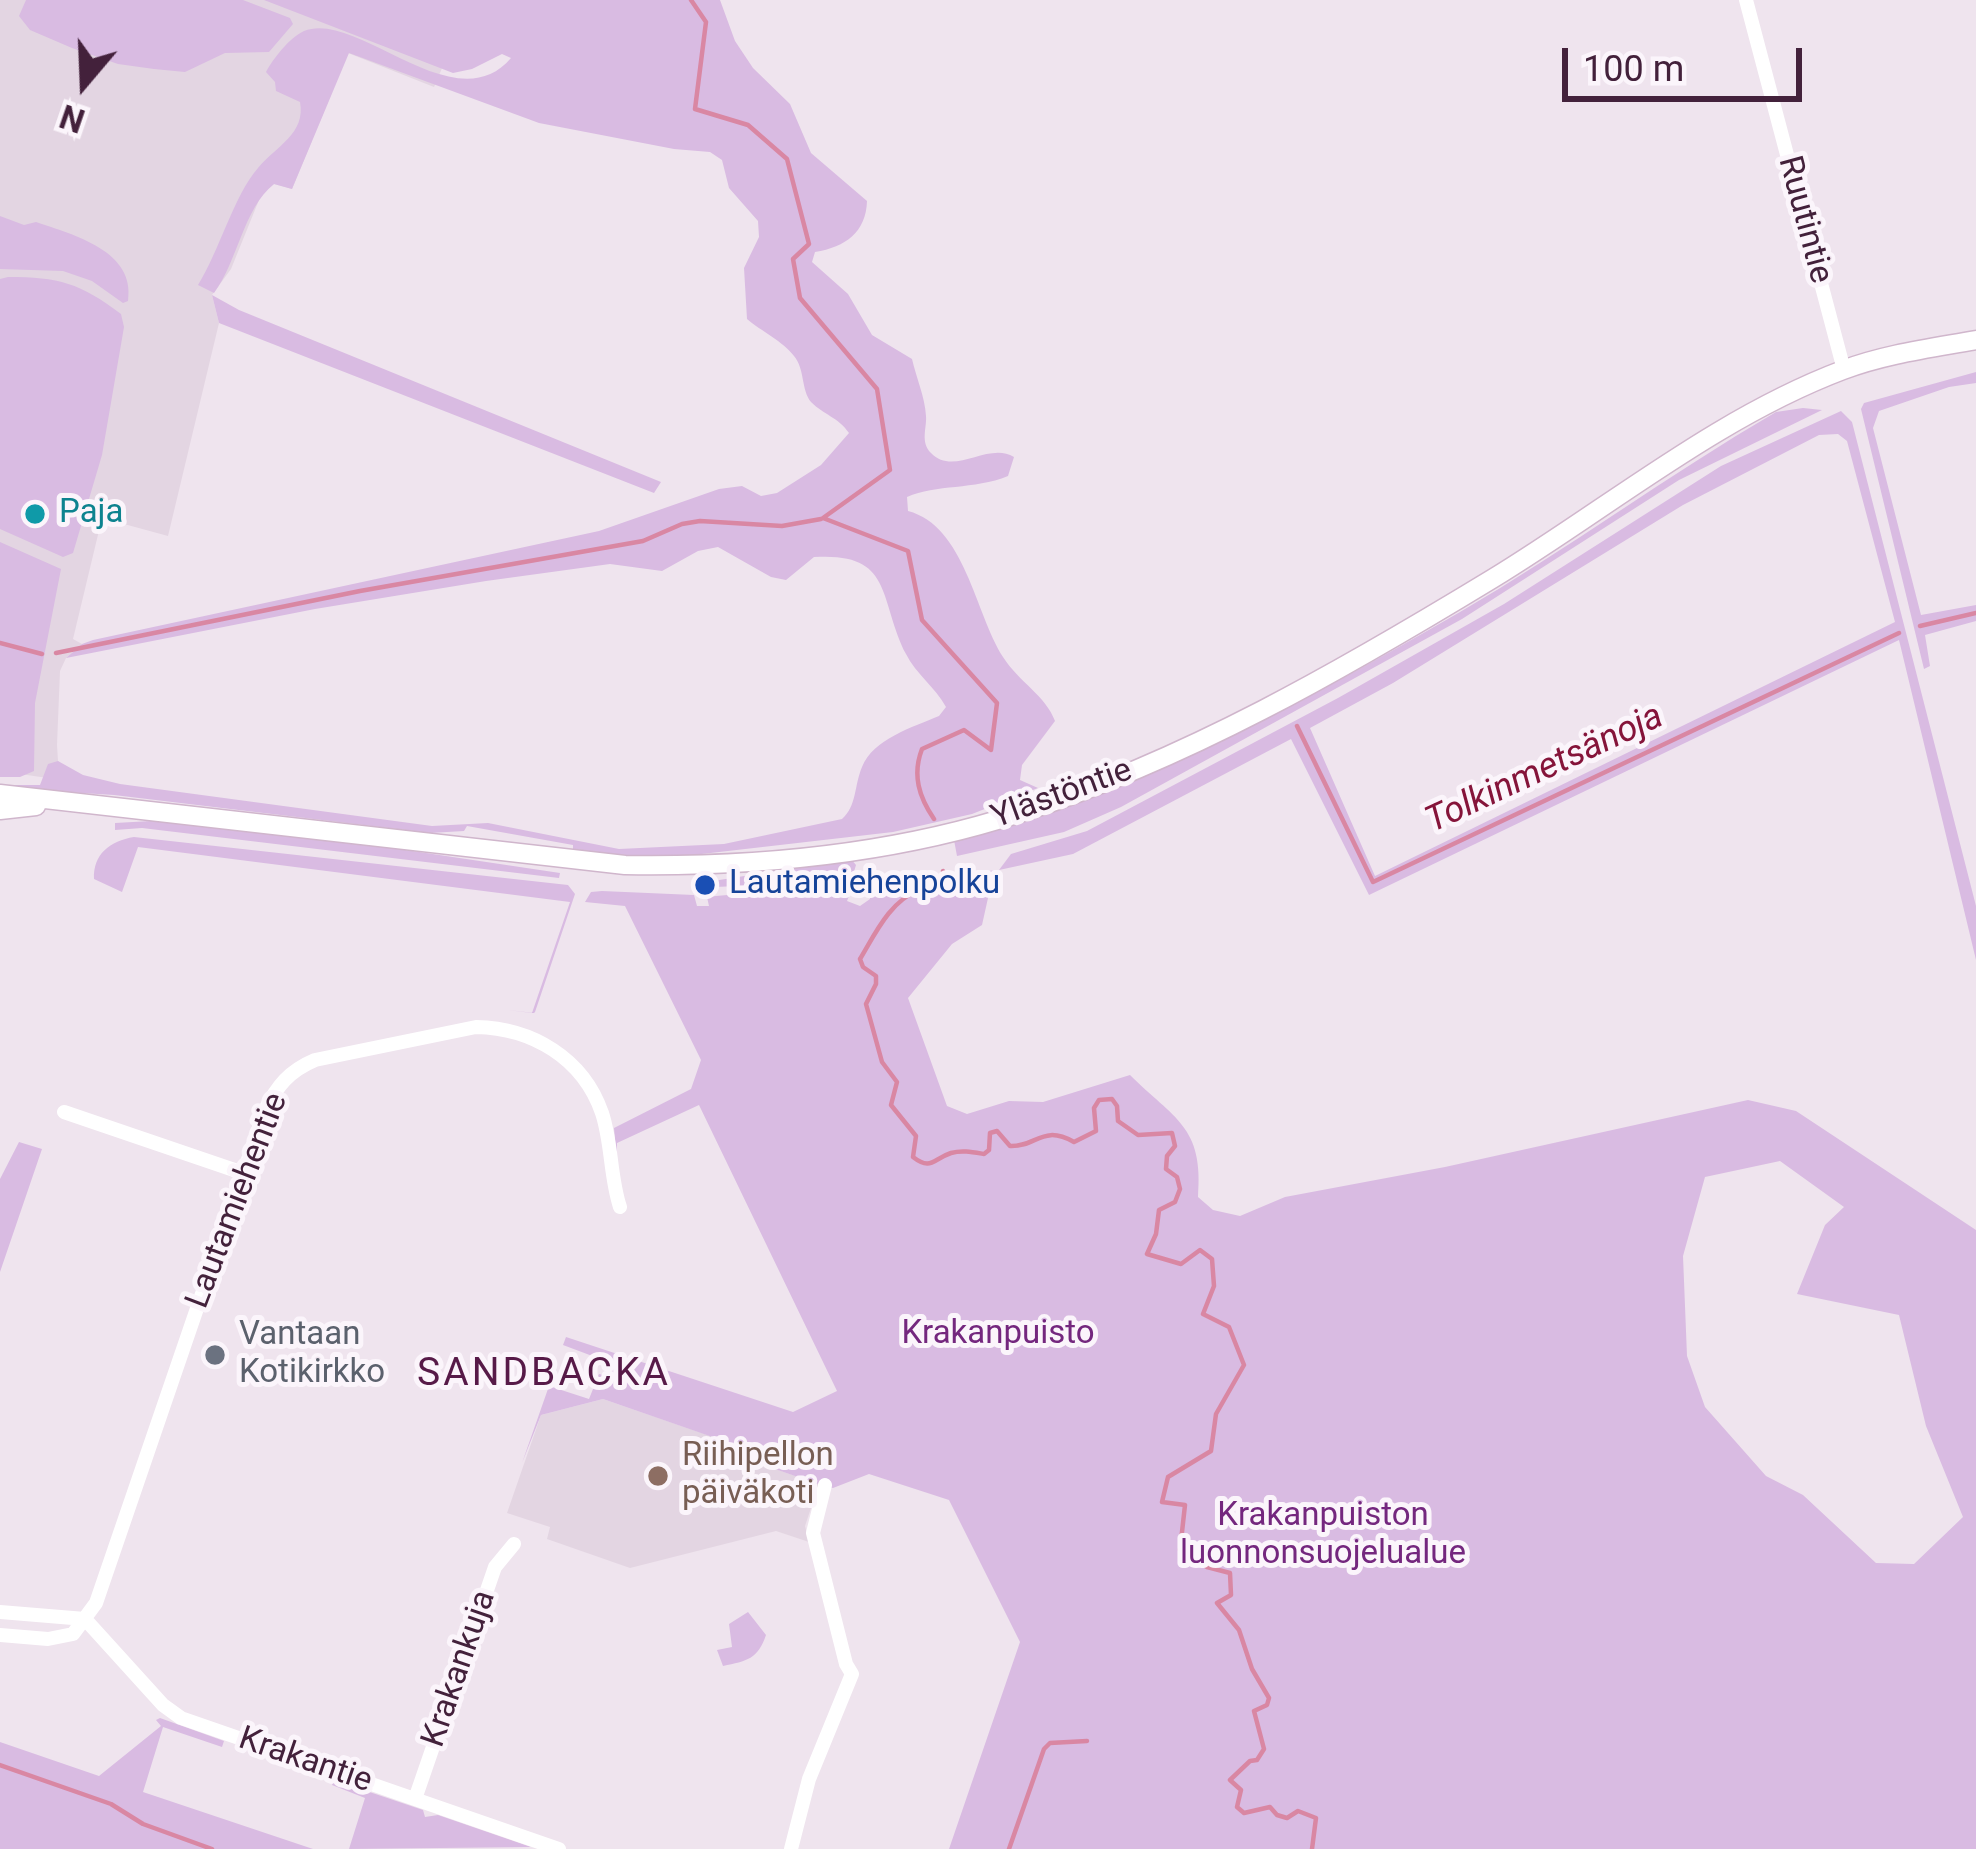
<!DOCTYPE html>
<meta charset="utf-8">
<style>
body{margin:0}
#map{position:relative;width:1976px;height:1849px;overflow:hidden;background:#efe4ee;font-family:Roboto,sans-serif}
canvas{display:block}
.north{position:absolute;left:24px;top:24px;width:120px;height:120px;-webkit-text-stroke:9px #fbf5fb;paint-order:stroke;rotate:199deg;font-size:33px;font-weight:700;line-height:48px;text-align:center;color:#43213b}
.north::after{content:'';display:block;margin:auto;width:42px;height:54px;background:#43213b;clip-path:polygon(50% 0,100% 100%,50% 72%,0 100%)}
.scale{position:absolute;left:1562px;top:48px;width:240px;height:54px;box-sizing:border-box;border:6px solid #43213b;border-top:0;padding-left:15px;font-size:36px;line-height:42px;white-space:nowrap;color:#43213b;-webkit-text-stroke:9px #fbf5fb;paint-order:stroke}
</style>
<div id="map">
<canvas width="1976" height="1849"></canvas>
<div class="north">N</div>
<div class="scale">100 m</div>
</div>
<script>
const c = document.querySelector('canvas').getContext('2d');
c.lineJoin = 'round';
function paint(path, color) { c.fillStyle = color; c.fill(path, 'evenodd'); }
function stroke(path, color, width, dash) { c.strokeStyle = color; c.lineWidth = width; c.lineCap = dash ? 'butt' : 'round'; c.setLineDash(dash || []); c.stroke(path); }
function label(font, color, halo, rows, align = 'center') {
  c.font = font + ' Roboto,sans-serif'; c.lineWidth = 10; c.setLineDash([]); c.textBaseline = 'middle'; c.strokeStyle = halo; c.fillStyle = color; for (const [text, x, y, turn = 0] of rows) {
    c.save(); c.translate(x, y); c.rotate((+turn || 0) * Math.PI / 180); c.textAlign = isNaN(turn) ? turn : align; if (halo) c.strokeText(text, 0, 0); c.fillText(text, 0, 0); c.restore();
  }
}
paint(new Path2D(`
 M 0,0 L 471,0 L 434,87 L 348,53 L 292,189 L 274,184 L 261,195 L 231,269 L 212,295 L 219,323 L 168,536 L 102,518 L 73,639 L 82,644 L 66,658 L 60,671 L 57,745 L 58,761 L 65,767 L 61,780 L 0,771 Z
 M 603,1399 L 725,1441 L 729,1453 L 819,1484 L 805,1526 L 809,1542 L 776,1531 L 630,1568 L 547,1539 L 550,1527 L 507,1513 L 541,1415 Z`), '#e3d5e2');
paint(new Path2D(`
 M 26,0 L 243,0 L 290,18 L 293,24 L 269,52 L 225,53 L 185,72 L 154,69 L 118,64 L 72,48 L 30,30 L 19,16 Z
 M 264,0 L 720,0 L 735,41 L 753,68 L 790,104 L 811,153 L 867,201 C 866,232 846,247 815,252 L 812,262 L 848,294 L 872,335 L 912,359 C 916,377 925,397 926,416 C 927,428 920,442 931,453 C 954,477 988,441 1014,457 L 1008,476 C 974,490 936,484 907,497 L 908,511 C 965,526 975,613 1003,657 C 1019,682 1046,696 1055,721 L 1022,765 L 1020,780 L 1038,788 L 972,814 L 893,832 L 667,858 L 573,851 L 573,845 L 467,826 L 464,831 L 430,833 L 114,795 L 0,788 L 0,785 L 40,785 L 48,764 L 58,761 L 83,775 L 120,784 L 432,826 L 488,823 L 619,849 L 724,844 L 842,819 C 857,806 854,786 862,767 C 873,739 913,727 939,716 L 946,707 C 935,687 916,674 906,654 C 878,598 894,552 814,557 L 786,580 L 771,577 L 718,547 L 698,551 L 662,571 L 610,564 L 486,581 L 315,609 L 66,658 L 82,644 L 93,640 L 599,531 L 719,489 L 742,486 L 761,496 L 777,493 L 821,465 L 849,433 C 838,417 824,415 811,402 C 801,390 805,369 794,356 C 784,342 761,331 747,319 L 744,268 L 759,237 L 758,221 L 729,188 L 722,160 L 710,152 L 674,149 L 539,123 L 349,53 L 292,189 L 274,184 C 243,209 238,261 214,293 L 198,285 C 219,252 234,195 258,168 C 276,146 306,134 300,102 L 276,91 L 275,82 L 266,72 C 273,59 289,38 304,31 C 357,9 455,124 511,58 L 502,54 L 472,69 L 453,73 Z
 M 0,216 L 24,225 L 36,222 C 74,235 136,251 128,301 L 123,303 L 92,281 L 63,271 L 0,269 Z
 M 8,277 C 59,277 80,283 121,314 L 124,327 L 102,455 L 73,553 L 63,557 L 0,529 L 0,279 Z
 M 212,295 L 239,310 L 661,482 L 654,493 L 219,323 Z
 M 1976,372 L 1976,383 L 1949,387 L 1879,411 L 1873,428 L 1921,615 L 1976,605 L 1976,621 L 1925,635 L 1930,666 L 1924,669 L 1861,409 L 1864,403 Z
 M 1803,408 L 1822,410 L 1679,480 L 1462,619 L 1121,807 L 1064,832 L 957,856 L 954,840 C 1133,793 1300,705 1460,612 C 1568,549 1668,475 1776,412 Z
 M 1841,411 L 1852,422 L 1976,906 L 1976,960 L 1899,640 L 1369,895 L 1291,739 L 1073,854 L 999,870 L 990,889 L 982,925 L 952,944 L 908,998 L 947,1106 L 967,1114 L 1009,1101 L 1043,1102 L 1130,1075 C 1174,1119 1204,1126 1198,1197 L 1213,1210 L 1240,1216 L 1285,1197 L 1445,1167 L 1748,1100 L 1796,1111 L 1976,1230 L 1976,1849 L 949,1849 L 1020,1642 L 949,1500 L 869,1474 L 833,1488 L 821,1485 L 729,1453 L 724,1441 L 603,1399 L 541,1415 L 522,1463 L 549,1386 L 589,1399 L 599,1374 L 611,1377 L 613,1370 L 602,1366 L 603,1360 L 563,1345 L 566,1337 L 793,1412 L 837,1391 L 699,1105 L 617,1143 L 617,1163 L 614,1128 L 691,1089 L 701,1060 L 625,906 L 585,902 L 591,892 L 602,891 L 694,895 L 697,906 L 709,906 L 707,897 L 716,896 L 854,884 L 847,901 L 860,906 L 870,899 L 869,889 L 874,882 L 999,870 L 1011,854 L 1087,831 L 1338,698 L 1504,604 L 1721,466 ZM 1838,434 L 1847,441 L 1895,622 L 1375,876 L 1310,728 L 1393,683 L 1683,505 L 1819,435 ZM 1780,1161 L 1844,1207 L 1825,1225 L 1797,1294 L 1899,1315 L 1926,1426 L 1963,1517 L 1914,1564 L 1876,1563 L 1803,1495 L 1766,1476 L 1705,1407 L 1687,1356 L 1683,1256 L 1705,1177 Z
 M 0,542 L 61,569 L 35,703 L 34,771 L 20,777 L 0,777 Z
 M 169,820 L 359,843 L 560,873 L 559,878 L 142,828 L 115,830 L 115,823 Z
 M 134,837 L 568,885 L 575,894 L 535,1012 L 534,1013 L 508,1010 L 532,1013 L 570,902 L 138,847 L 122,892 L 94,879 C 93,854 110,841 134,837 Z
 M 851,859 L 856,865 L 853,875 L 790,884 L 714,887 L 713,881 Z
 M 19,1142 L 42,1149 L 0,1272 L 0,1179 Z
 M 748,1612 L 766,1635 C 758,1659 747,1661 723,1666 L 717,1650 L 732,1647 L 729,1624 Z
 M 160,1718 L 224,1741 L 222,1747 L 163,1727 L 143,1792 L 313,1849 L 0,1849 L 0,1742 L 99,1776 L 161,1726 L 156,1720 Z
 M 334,1780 L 423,1810 L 425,1817 L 438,1815 L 531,1847 L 349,1849 L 365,1798 L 332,1785 Z`), '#d9bbe2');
stroke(new Path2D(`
 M 691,0 L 706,22 L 695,109 L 748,125 L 787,159 L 809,244 L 793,259 L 800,298 L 877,389 L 890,470 L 823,518 L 908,551 L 922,620 L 997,703 L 991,750 L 964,730 L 922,749 C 912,775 919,797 934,819
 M 1920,626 L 1976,613
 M 0,643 L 42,654
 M 56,653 L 360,591 L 643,541 L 682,524 L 700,521 L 782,526 L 821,519
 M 1297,726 L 1373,882 L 1899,633
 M 943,871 L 948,883 C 938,888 930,887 919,890 C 890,901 875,934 860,959 L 863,967 L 876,976 L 876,984 L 866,1004 L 882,1062 L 897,1082 L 891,1105 L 916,1136 L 913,1157 C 931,1171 933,1159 951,1153 C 962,1150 972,1152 984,1154 L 989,1150 L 990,1133 L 997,1131 L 1010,1146 C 1037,1147 1042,1124 1074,1142 L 1096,1131 L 1094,1108 L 1099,1100 L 1112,1099 L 1117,1106 L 1118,1121 L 1138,1135 L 1172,1133 L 1175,1146 L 1167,1156 L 1166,1169 L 1177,1177 L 1180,1189 L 1175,1202 L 1159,1210 L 1156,1234 L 1147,1254 L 1181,1264 L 1200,1250 L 1212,1259 L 1214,1286 L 1203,1314 L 1229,1327 L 1244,1365 L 1216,1414 L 1211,1451 L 1168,1477 L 1162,1502 L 1185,1505 L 1180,1550 L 1207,1567 L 1230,1573 L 1231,1595 L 1217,1603 L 1239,1630 L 1252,1669 L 1269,1698 L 1267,1705 L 1254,1711 L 1264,1749 L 1257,1760 L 1250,1761 L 1230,1780 L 1241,1790 L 1237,1807 L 1244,1813 L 1270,1807 L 1277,1815 L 1287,1818 L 1298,1811 L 1316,1818 L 1312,1849
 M 0,1765 L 111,1804 L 143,1824 L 212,1849
 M 1009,1849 L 1044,1749 L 1050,1743 L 1087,1741`), '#d987a3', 4.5);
const secondary = new Path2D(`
 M 0,794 L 625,865 C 756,867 895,854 1020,813 C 1186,760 1344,669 1492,579 C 1607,509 1716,418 1843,370 C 1885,354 1932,348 1976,340
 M 0,810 L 36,806`);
stroke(secondary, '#d0b6cc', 21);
stroke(new Path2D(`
 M 1746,0 L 1844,370
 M 64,1112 L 243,1173
 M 0,1612 L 85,1619
 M 85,1619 L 163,1705 L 181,1718 L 559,1849
 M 0,1635 L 48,1639 L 73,1634 L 96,1603 L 265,1110 C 277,1086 289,1071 315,1060 L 476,1027 C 532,1028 583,1058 602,1113 C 612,1143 610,1177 620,1207
 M 415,1799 L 495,1567 L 514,1544
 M 791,1849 L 809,1779 L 852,1674 L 846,1664 L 813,1533 L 825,1485`), '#fff', 14);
stroke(secondary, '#fff', 18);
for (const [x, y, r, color] of [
 [35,514,12,"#0f9aa8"],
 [705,885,12,"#1a4fb4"],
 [215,1355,12,"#6b7280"],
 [658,1476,12,"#8d6e63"]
]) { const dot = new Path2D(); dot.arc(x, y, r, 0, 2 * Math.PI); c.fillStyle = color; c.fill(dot); stroke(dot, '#fbf5fb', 4.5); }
label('33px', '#43213b', '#fbf5fb', [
 ["Ruutintie",1804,220,75],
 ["Ylästöntie",1062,795,-20],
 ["Lautamiehentie",238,1201,-69],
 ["Krakankuja",460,1669,-71],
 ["Krakantie",305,1761,19]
]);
label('33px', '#0d838f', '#fbf5fb', [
 ["Paja",59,514]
], 'left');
label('33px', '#164399', '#fbf5fb', [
 ["Lautamiehenpolku",729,885]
], 'left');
label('33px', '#74277e', '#fbf5fb', [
 ["Krakanpuisto",998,1335],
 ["Krakanpuiston",1323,1517],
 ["luonnonsuojelualue",1323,1555]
]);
label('33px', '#5b616d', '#fbf5fb', [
 ["Vantaan",239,1336],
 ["Kotikirkko",239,1374]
], 'left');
label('33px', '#785e54', '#fbf5fb', [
 ["Riihipellon",682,1457],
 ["päiväkoti",682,1495]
], 'left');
label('italic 36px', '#85143a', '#fbf5fb', [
 ["Tolkinmetsänoja",1545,770,-25]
]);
c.letterSpacing = '3px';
label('39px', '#571a48', '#fbf5fb', [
 ["SANDBACKA",544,1375]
]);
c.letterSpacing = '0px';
</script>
